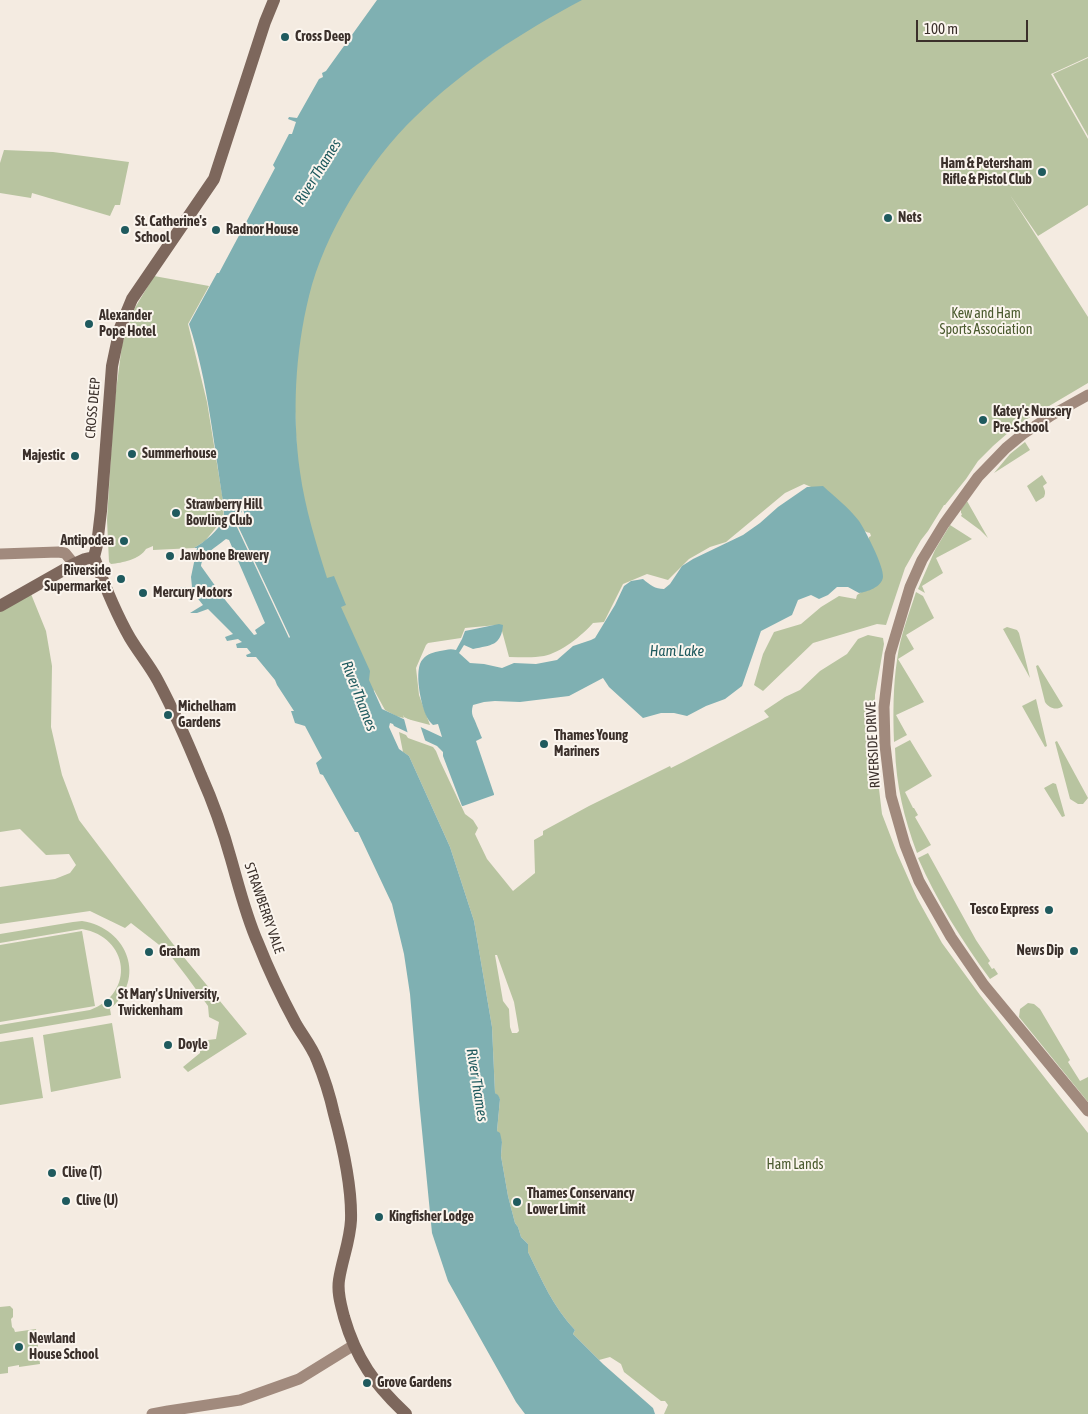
<!DOCTYPE html>
<style>
body{margin:0}
#map{position:relative;width:1088px;height:1414px;overflow:hidden;background:#f4ebe1;font-family:"Asap Condensed",sans-serif}
canvas{display:block}
.scale{position:absolute;left:916px;top:20px;width:112px;height:22px;box-sizing:border-box;border:2px solid #3b302b;border-top:0;padding-left:6px;font-size:15px;line-height:18px;white-space:nowrap;color:#3b302b;-webkit-text-stroke:4px #fbf5ee;paint-order:stroke}
</style>
<div id="map">
<canvas width="1088" height="1414"></canvas>
<div class="scale">100 m</div>
</div>
<script>
const c = document.querySelector('canvas').getContext('2d');
c.lineJoin = 'round';
function paint(path, color) { c.fillStyle = color; c.fill(path, 'evenodd'); }
function stroke(path, color, width, dash) { c.strokeStyle = color; c.lineWidth = width; c.lineCap = dash ? 'butt' : 'round'; c.setLineDash(dash || []); c.stroke(path); }
function label(font, color, halo, rows, align = 'center') {
  c.font = font + ' "Asap Condensed",sans-serif'; c.lineWidth = 4; c.setLineDash([]); c.textBaseline = 'middle'; c.strokeStyle = halo; c.fillStyle = color; for (const [text, x, y, turn = 0] of rows) {
    c.save(); c.translate(x, y); c.rotate((+turn || 0) * Math.PI / 180); c.textAlign = isNaN(turn) ? turn : align; if (halo) c.strokeText(text, 0, 0); c.fillText(text, 0, 0); c.restore();
  }
}
paint(new Path2D(`
 M 570,0 L 1088,0 L 1088,57 L 1051,74 L 1088,139 L 1088,205 L 1038,236 L 1010,195 L 1088,317 L 1088,383 L 1017,425 L 993,446 L 978,461 L 966,479 L 945,505 L 944,505 L 928,531 L 921,540 L 905,568 L 886,625 L 877,624 L 813,643 L 763,691 L 754,685 L 763,654 L 774,632 L 801,624 L 821,607 L 839,596 L 856,599 L 857,595 L 866,589 L 869,537 L 871,536 L 870,533 C 854,529 848,516 837,505 C 829,496 815,488 804,484 L 785,493 L 726,542 L 710,547 L 689,559 L 668,580 L 647,574 L 623,584 L 604,622 L 593,623 C 583,635 560,653 544,656 C 533,658 521,657 509,657 L 502,631 L 497,625 L 465,628 L 461,638 L 428,643 L 426,645 L 416,668 L 419,695 L 430,725 L 396,716 L 385,710 L 374,690 L 372,693 L 316,575 L 298,483 L 293,363 L 310,274 L 341,209 L 378,150 L 433,94 Z
 M 1088,58 L 1088,136 L 1053,74 Z
 M 4,150 L 53,152 L 129,162 L 120,205 L 115,205 L 110,216 L 32,193 L 31,198 L 0,193 L 0,163 Z
 M 154,276 L 209,286 L 188,324 L 207,402 L 224,507 L 223,519 L 205,541 L 194,548 L 153,550 L 153,546 L 146,549 C 140,559 122,563 111,564 L 109,562 L 107,520 L 114,406 L 122,345 L 133,311 Z
 M 1025,442 L 1030,450 L 994,473 L 1010,454 Z
 M 1042,475 L 1047,483 L 1043,486 C 1045,491 1046,492 1044,497 L 1036,502 L 1027,486 Z
 M 967,501 L 988,538 L 980,530 L 961,516 L 962,514 L 961,513 L 961,509 Z
 M 950,525 L 972,539 L 936,558 L 943,573 L 922,586 L 925,593 L 918,589 L 935,550 Z
 M 916,592 L 923,596 L 934,618 L 906,635 L 914,649 L 898,659 L 924,702 L 896,715 L 907,735 L 894,742 C 893,714 893,687 897,660 C 900,636 909,614 916,592 Z
 M 31,594 L 46,631 L 52,666 L 51,727 L 62,775 L 79,820 L 173,944 L 247,1034 L 188,1072 L 183,1067 L 200,1053 L 201,1040 L 208,1040 L 216,1039 L 219,1022 L 209,1017 L 208,1006 L 187,977 L 167,951 L 131,923 L 125,928 L 90,911 L 0,924 L 0,887 L 55,879 L 70,873 L 76,865 L 69,854 L 46,855 L 20,829 L 0,832 L 0,612 Z
 M 1007,627 L 1017,630 L 1019,633 L 1030,678 L 1003,629 Z
 M 868,635 L 883,638 L 884,644 L 875,695 L 874,747 L 882,814 L 897,853 L 917,898 L 942,943 L 980,995 L 1088,1133 L 1088,1414 L 664,1414 L 668,1405 L 665,1401 L 661,1401 L 624,1372 L 621,1364 L 610,1357 L 599,1360 L 573,1334 L 575,1330 C 552,1305 543,1282 528,1252 L 528,1244 L 521,1237 L 518,1227 L 515,1223 L 508,1196 L 501,1156 L 502,1142 L 497,1131 L 500,1099 L 495,1093 L 492,1027 L 474,921 L 450,847 L 409,756 L 403,752 L 399,732 L 406,735 L 408,738 L 433,747 L 436,751 L 440,761 L 465,814 L 473,820 L 478,828 L 475,834 L 487,859 L 513,891 L 535,873 L 534,840 L 543,835 L 543,831 L 589,806 L 670,766 L 671,768 L 683,762 L 769,717 L 764,711 L 785,697 L 800,690 L 820,671 L 847,654 L 858,639 ZM 495,955 L 497,955 L 514,1002 L 519,1031 L 517,1033 L 512,1033 L 510,1027 L 509,1009 L 503,1001 Z
 M 1038,665 L 1063,706 C 1056,711 1049,708 1045,702 L 1036,666 Z
 M 1036,699 L 1047,746 L 1045,747 L 1022,706 Z
 M 910,740 L 932,776 L 905,792 L 913,808 L 914,808 L 918,815 L 915,817 L 931,845 L 917,853 C 904,818 896,785 895,748 Z
 M 1057,741 L 1088,798 L 1083,804 L 1078,804 L 1070,799 L 1055,742 Z
 M 1053,783 L 1056,784 L 1065,816 L 1062,817 L 1044,788 Z
 M 928,853 L 976,940 L 990,961 L 988,963 L 992,969 L 994,968 L 998,974 L 990,979 C 962,941 937,901 918,858 Z
 M 82,921 C 128,928 147,979 110,1009 L 111,1015 L 0,1034 L 0,1025 L 90,1010 C 136,993 129,937 82,929 L 0,943 L 0,934 L 73,922 Z
 M 82,931 L 95,1006 L 0,1022 L 0,945 Z
 M 1028,1003 L 1034,1004 L 1040,1009 L 1070,1060 L 1068,1062 L 1080,1081 L 1088,1077 L 1088,1102 L 1019,1017 L 1020,1009 Z
 M 112,1023 L 121,1078 L 51,1092 L 43,1035 Z
 M 33,1037 L 43,1098 L 0,1105 L 0,1042 Z
 M 10,1306 L 13,1309 L 13,1317 L 11,1319 L 12,1327 L 14,1329 L 15,1332 L 36,1329 L 40,1364 L 19,1367 L 19,1365 L 8,1367 L 8,1373 L 0,1374 L 0,1307 Z`), '#b8c4a0');
paint(new Path2D(`
 M 377,0 L 582,0 C 522,32 464,69 415,117 C 369,161 324,234 309,296 C 295,353 292,414 300,472 C 305,508 316,543 327,578 L 334,576 L 346,605 L 341,607 L 370,671 L 369,680 L 382,709 L 442,737 L 438,724 L 433,725 C 431,723 429,721 428,719 C 421,708 413,668 423,659 C 427,654 434,652 440,651 C 446,650 450,648 456,650 L 462,639 L 465,631 L 499,624 L 503,625 C 501,646 491,645 473,649 L 464,645 L 459,653 L 470,663 L 484,664 L 502,668 L 514,663 L 536,664 L 557,660 L 573,646 L 591,640 L 595,638 L 615,605 L 624,586 L 631,581 L 643,579 C 650,585 655,589 664,589 L 670,584 L 682,566 L 693,559 L 743,535 L 760,523 L 778,507 L 807,487 L 823,486 C 835,497 849,508 859,521 C 865,530 884,566 883,577 C 882,587 867,592 859,593 L 848,587 L 837,587 L 828,595 L 819,599 L 811,595 L 798,600 L 792,615 L 761,631 L 742,686 L 725,699 L 706,706 L 687,716 L 674,713 L 661,713 L 643,718 L 609,687 L 603,678 L 569,696 L 520,702 L 495,701 L 484,702 L 473,705 C 470,715 474,717 477,726 C 479,730 480,734 482,738 L 476,741 L 494,794 L 494,795 L 463,806 L 462,806 L 443,756 L 443,752 L 437,746 L 394,726 L 393,724 L 390,723 L 389,727 L 399,749 L 409,756 L 450,847 L 474,921 L 492,1027 L 495,1093 L 498,1095 L 500,1099 L 497,1131 L 500,1133 L 502,1142 L 501,1156 L 508,1196 L 515,1223 L 518,1227 L 521,1237 L 528,1244 L 528,1252 C 543,1282 552,1305 575,1330 L 573,1334 L 603,1364 L 653,1408 L 655,1414 L 525,1414 L 516,1402 L 448,1281 L 432,1233 L 419,1100 L 410,994 L 404,954 L 392,904 L 358,832 L 355,832 L 323,775 L 320,774 L 316,763 L 322,758 L 305,726 L 295,723 L 291,711 L 294,711 L 277,685 L 275,680 L 256,657 L 247,657 L 246,655 L 251,653 L 247,648 L 237,648 L 236,644 L 242,642 L 238,639 L 227,641 L 225,637 L 233,634 L 208,609 L 197,613 L 190,613 L 203,605 L 195,595 L 173,597 L 173,588 L 192,587 L 191,577 L 197,548 L 194,548 C 204,542 219,531 223,519 C 224,516 224,510 224,507 C 214,447 208,381 189,324 L 217,273 L 219,273 L 275,168 L 273,165 L 289,134 L 292,134 L 296,122 L 288,119 L 289,117 L 297,118 L 319,79 L 323,77 L 322,73 L 326,71 ZM 226,539 L 229,540 L 265,623 L 255,630 L 257,634 L 254,635 L 226,601 L 201,566 C 202,555 217,546 226,539 Z`), '#7fb0b2');
paint(new Path2D(`
 M 240,503 L 244,512 L 245,523 L 238,526 L 290,637 L 289,638 L 236,525 L 235,515 L 242,512 L 238,504 Z
 M 403,715 L 404,717 L 420,725 L 426,743 L 408,734 Z`), '#f4ebe1');
stroke(new Path2D(`
 M 1088,395 L 1052,415 L 1023,434 L 1006,448 L 978,477 L 944,524 L 922,560 L 910,587 L 890,654 L 884,707 L 885,745 L 891,796 L 905,845 L 919,881 L 951,937 L 984,985 L 1088,1111
 M 0,554 L 58,552 L 65,553 L 74,564
 M 152,1414 L 168,1411 L 240,1400 L 299,1379 L 354,1345`), '#a18a7d', 11);
stroke(new Path2D(`
 M 94,557 C 104,584 115,612 130,638 C 139,653 150,666 158,681 C 174,711 188,743 201,775 C 213,802 223,830 231,859 C 239,887 246,916 258,943 C 269,971 282,998 296,1024 C 303,1036 312,1047 317,1060 C 324,1077 330,1096 334,1114 C 343,1147 352,1186 351,1220 C 350,1241 342,1260 339,1280 C 337,1293 341,1305 344,1317 C 356,1359 375,1385 406,1414
 M 94,557 L 97,545 L 101,511 L 112,366 L 120,328 L 132,299 L 214,179 L 265,22 L 274,0
 M 0,606 L 74,564 L 85,559 L 94,557`), '#7d675c', 12);
for (const [x, y, r, color] of [
 [285,37,5,"#1f5a5e"],
 [1042,172,5,"#1f5a5e"],
 [888,218,5,"#1f5a5e"],
 [125,230,5,"#1f5a5e"],
 [216,230,5,"#1f5a5e"],
 [89,324,5,"#1f5a5e"],
 [983,420,5,"#1f5a5e"],
 [132,454,5,"#1f5a5e"],
 [75,456,5,"#1f5a5e"],
 [176,513,5,"#1f5a5e"],
 [124,541,5,"#1f5a5e"],
 [170,556,5,"#1f5a5e"],
 [121,579,5,"#1f5a5e"],
 [143,593,5,"#1f5a5e"],
 [168,715,5,"#1f5a5e"],
 [544,744,5,"#1f5a5e"],
 [1049,910,5,"#1f5a5e"],
 [1074,951,5,"#1f5a5e"],
 [149,952,5,"#1f5a5e"],
 [108,1003,5,"#1f5a5e"],
 [168,1045,5,"#1f5a5e"],
 [52,1173,5,"#1f5a5e"],
 [66,1201,5,"#1f5a5e"],
 [517,1202,5,"#1f5a5e"],
 [379,1217,5,"#1f5a5e"],
 [19,1347,5,"#1f5a5e"],
 [367,1383,5,"#1f5a5e"]
]) { const dot = new Path2D(); dot.arc(x, y, r, 0, 2 * Math.PI); c.fillStyle = color; c.fill(dot); stroke(dot, '#fbf5ee', 2); }
label('bold 14px', '#3b302b', '#fbf5ee', [
 ["Cross Deep",295,37],
 ["Ham & Petersham",1032,164,"right"],
 ["Rifle & Pistol Club",1032,180,"right"],
 ["Nets",898,218],
 ["St. Catherine's",135,222],
 ["School",135,238],
 ["Radnor House",226,230],
 ["Alexander",99,316],
 ["Pope Hotel",99,332],
 ["Katey's Nursery",993,412],
 ["Pre-School",993,428],
 ["Summerhouse",142,454],
 ["Majestic",65,456,"right"],
 ["Strawberry Hill",186,505],
 ["Bowling Club",186,521],
 ["Antipodea",114,541,"right"],
 ["Jawbone Brewery",180,556],
 ["Riverside",111,571,"right"],
 ["Supermarket",111,587,"right"],
 ["Mercury Motors",153,593],
 ["Michelham",178,707],
 ["Gardens",178,723],
 ["Thames Young",554,736],
 ["Mariners",554,752],
 ["Tesco Express",1039,910,"right"],
 ["News Dip",1064,951,"right"],
 ["Graham",159,952],
 ["St Mary's University,",118,995],
 ["Twickenham",118,1011],
 ["Doyle",178,1045],
 ["Clive (T)",62,1173],
 ["Thames Conservancy",527,1194],
 ["Lower Limit",527,1210],
 ["Clive (U)",76,1201],
 ["Kingfisher Lodge",389,1217],
 ["Newland",29,1339],
 ["House School",29,1355],
 ["Grove Gardens",377,1383]
], 'left');
label('14px', '#4a5a2e', '#fbf5ee', [
 ["Kew and Ham",986,314],
 ["Sports Association",986,330],
 ["Ham Lands",795,1165]
]);
label('14px', '#3b302b', '#fbf5ee', [
 ["CROSS DEEP",93,408,-85],
 ["RIVERSIDE DRIVE",873,745,-93],
 ["STRAWBERRY VALE",264,908,71]
]);
label('italic 15px', '#1f5a5e', '#fbf5ee', [
 ["River Thames",318,172,-58],
 ["Ham Lake",677,651],
 ["River Thames",359,696,69],
 ["River Thames",477,1085,81]
]);
</script>
